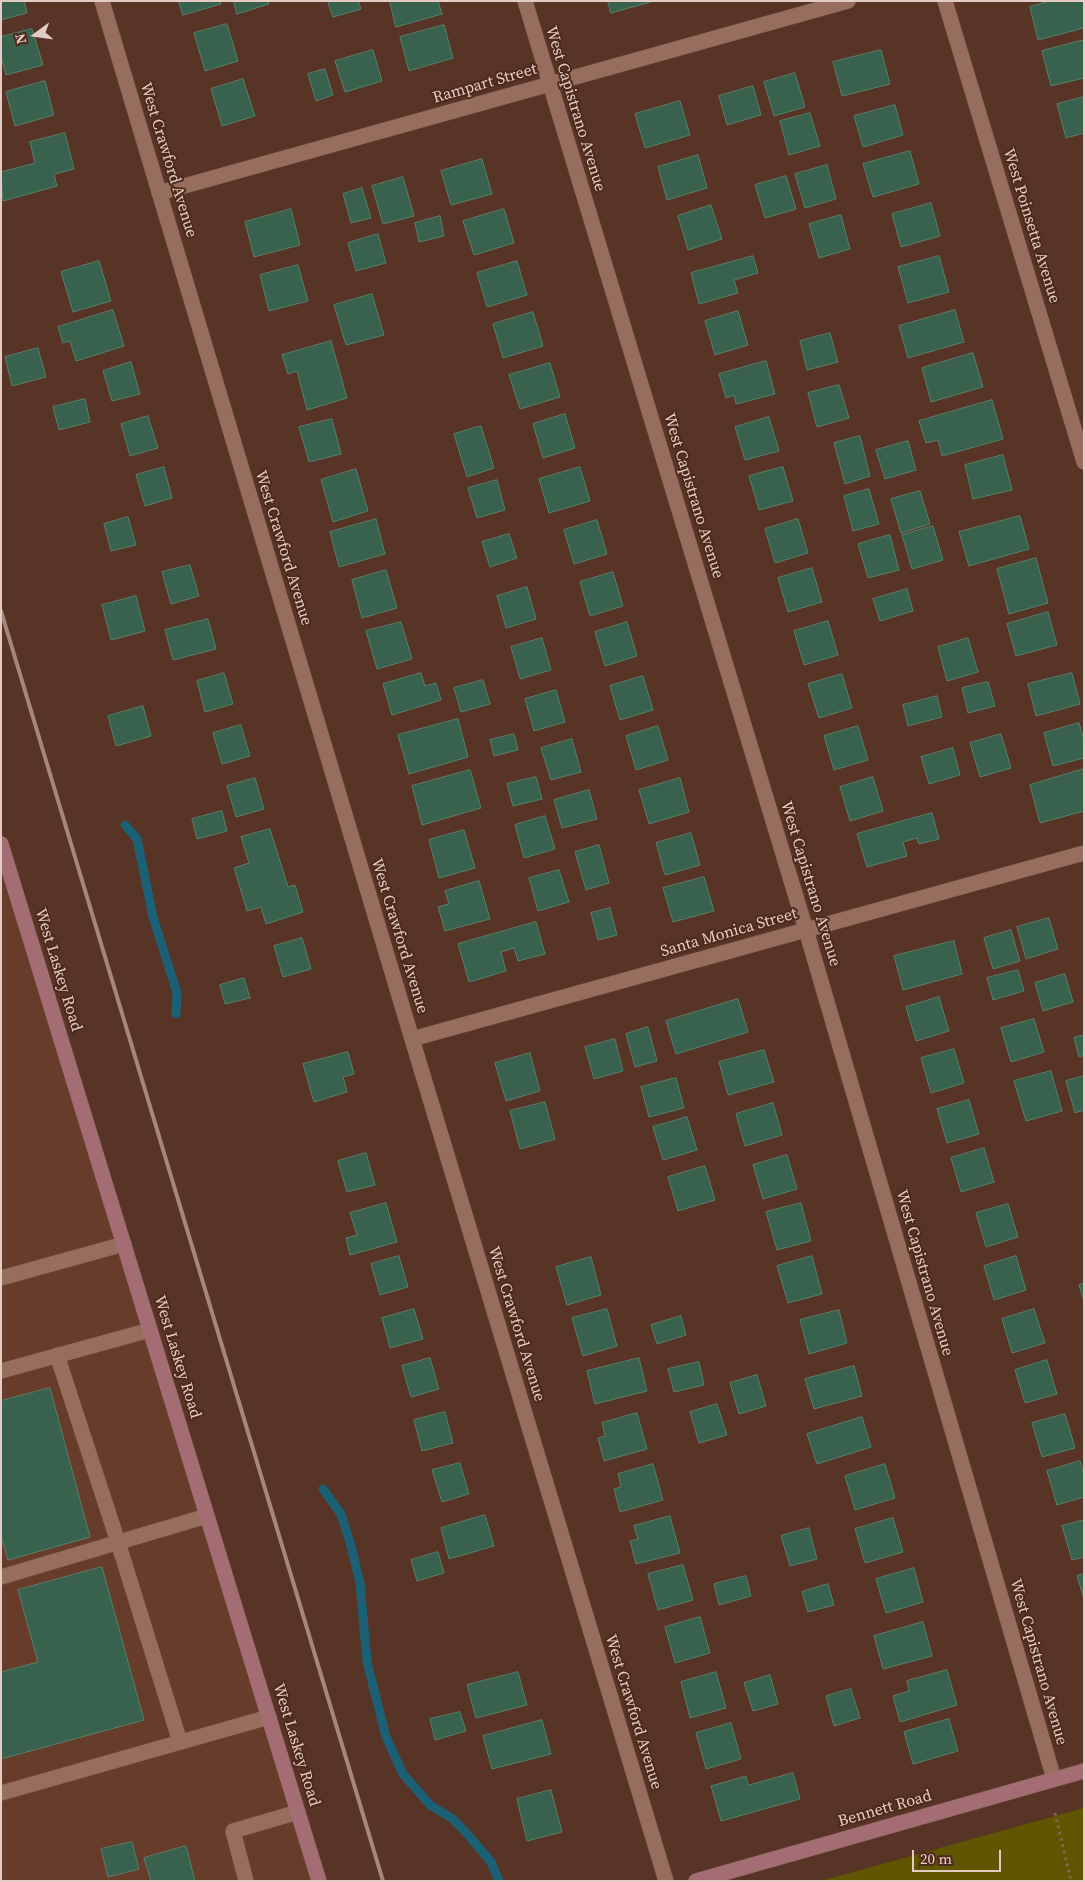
<!DOCTYPE html>
<style>
body{margin:0}
#map{position:relative;width:1085px;height:1882px;overflow:hidden;background:#583426;font-family:"Source Serif 4",serif}
canvas{display:block}
.frame{position:absolute;inset:0;border:2px solid #e4ccc4;pointer-events:none}
.north{position:absolute;left:10px;top:10px;width:50px;height:50px;-webkit-text-stroke:4px #4d2a1c;paint-order:stroke;rotate:256deg;font-size:14px;font-weight:700;line-height:20px;text-align:center;color:#e4ccc4}
.north::after{content:'';display:block;margin:auto;width:18px;height:22px;background:#e4ccc4;clip-path:polygon(50% 0,100% 100%,50% 72%,0 100%)}
.scale{position:absolute;left:912px;top:1850px;width:89px;height:22px;box-sizing:border-box;border:2px solid #e4ccc4;border-top:0;padding-left:6px;font-size:15px;line-height:18px;white-space:nowrap;color:#e4ccc4;-webkit-text-stroke:4px #4d2a1c;paint-order:stroke}
</style>
<div id="map">
<canvas width="1085" height="1882"></canvas>
<div class="frame"></div>
<div class="north">N</div>
<div class="scale">20 m</div>
</div>
<script>
const c = document.querySelector('canvas').getContext('2d');
c.lineJoin = 'round';
function paint(path, color) { c.fillStyle = color; c.fill(path, 'evenodd'); }
function stroke(path, color, width, dash) { c.strokeStyle = color; c.lineWidth = width; c.lineCap = dash ? 'butt' : 'round'; c.setLineDash(dash || []); c.stroke(path); }
function label(font, color, halo, rows, align = 'center') {
  c.font = font + ' "Source Serif 4",serif'; c.lineWidth = 4; c.setLineDash([]); c.textBaseline = 'middle'; c.strokeStyle = halo; c.fillStyle = color; for (const [text, x, y, turn = 0] of rows) {
    c.save(); c.translate(x, y); c.rotate((+turn || 0) * Math.PI / 180); c.textAlign = isNaN(turn) ? turn : align; if (halo) c.strokeText(text, 0, 0); c.fillText(text, 0, 0); c.restore();
  }
}
paint(new Path2D(`
 M 1,844 L 319,1881 L 1,1881 Z`), '#683c2b');
paint(new Path2D(`
 M 1084,1808 L 1084,1881 L 821,1881 Z`), '#605601');
stroke(new Path2D(`
 M 125,825 L 137,839 L 153,917 L 177,993 L 176,1014
 M 323,1489 L 341,1514 L 351,1546 L 360,1583 L 367,1662 L 386,1737 L 403,1774 L 430,1805 L 453,1819 L 469,1836 L 491,1862 L 499,1881`), '#1b6074', 9);
const building = new Path2D(`
 M 1,1 L 24,1 L 27,13 L 1,20 Z
 M 179,1 L 220,1 L 221,4 L 183,15 Z
 M 234,1 L 268,1 L 269,4 L 237,14 Z
 M 328,1 L 358,1 L 361,9 L 333,17 Z
 M 390,1 L 438,1 L 442,14 L 396,27 Z
 M 608,1 L 654,1 L 611,13 Z
 M 1050,1 L 1084,1 L 1084,28 L 1038,40 L 1030,7 Z
 M 227,24 L 238,61 L 205,71 L 194,33 Z
 M 444,25 L 453,58 L 409,71 L 400,37 Z
 M 32,29 L 43,65 L 6,75 L 1,56 L 1,37 Z
 M 1084,40 L 1084,78 L 1051,86 L 1042,51 Z
 M 373,50 L 382,81 L 345,92 L 335,61 Z
 M 881,50 L 890,84 L 842,96 L 833,62 Z
 M 325,69 L 333,95 L 316,101 L 308,74 Z
 M 795,73 L 805,107 L 774,116 L 764,82 Z
 M 243,79 L 255,116 L 222,126 L 211,89 Z
 M 45,81 L 54,115 L 15,126 L 6,92 Z
 M 753,86 L 761,115 L 727,125 L 719,96 Z
 M 1084,97 L 1084,133 L 1066,138 L 1057,104 Z
 M 680,101 L 690,135 L 645,148 L 635,114 Z
 M 895,105 L 903,135 L 863,147 L 854,116 Z
 M 810,113 L 820,146 L 789,155 L 780,121 Z
 M 65,133 L 74,169 L 54,174 L 57,186 L 3,201 L 1,172 L 35,163 L 30,142 Z
 M 910,151 L 919,184 L 873,197 L 863,164 Z
 M 698,155 L 707,188 L 667,200 L 658,167 Z
 M 482,159 L 492,194 L 451,205 L 441,171 Z
 M 827,165 L 836,199 L 805,208 L 795,174 Z
 M 786,176 L 796,209 L 765,218 L 755,185 Z
 M 403,177 L 414,216 L 383,224 L 372,186 Z
 M 362,188 L 371,218 L 351,223 L 343,194 Z
 M 931,203 L 940,236 L 901,247 L 892,214 Z
 M 711,205 L 722,239 L 688,250 L 678,216 Z
 M 291,209 L 300,245 L 254,257 L 245,222 Z
 M 504,209 L 514,243 L 474,255 L 463,221 Z
 M 841,215 L 850,249 L 819,258 L 809,224 Z
 M 440,216 L 444,236 L 419,242 L 415,223 Z
 M 378,234 L 386,263 L 356,271 L 348,243 Z
 M 753,256 L 758,273 L 734,280 L 738,293 L 699,304 L 691,273 Z
 M 939,256 L 949,292 L 908,303 L 898,267 Z
 M 99,261 L 111,301 L 73,312 L 61,272 Z
 M 517,261 L 527,295 L 487,307 L 477,273 Z
 M 298,265 L 308,301 L 269,311 L 260,275 Z
 M 372,294 L 384,335 L 346,345 L 334,305 Z
 M 113,310 L 124,346 L 76,361 L 70,341 L 63,343 L 58,327 Z
 M 955,310 L 964,342 L 908,358 L 899,326 Z
 M 738,311 L 748,345 L 715,355 L 705,321 Z
 M 533,312 L 543,346 L 503,358 L 493,324 Z
 M 830,333 L 838,362 L 807,370 L 800,341 Z
 M 331,341 L 347,398 L 307,410 L 297,371 L 288,374 L 282,355 Z
 M 38,348 L 46,377 L 12,386 L 5,357 Z
 M 973,353 L 983,387 L 931,402 L 922,368 Z
 M 766,361 L 775,394 L 736,404 L 734,395 L 726,398 L 719,374 Z
 M 131,362 L 140,394 L 112,401 L 103,371 Z
 M 550,363 L 560,397 L 520,409 L 509,375 Z
 M 839,385 L 849,418 L 817,427 L 808,393 Z
 M 85,399 L 90,422 L 59,430 L 53,407 Z
 M 992,400 L 1003,439 L 942,456 L 938,440 L 926,443 L 919,421 Z
 M 565,414 L 575,448 L 543,458 L 533,424 Z
 M 148,416 L 158,448 L 130,456 L 121,424 Z
 M 769,417 L 779,451 L 745,460 L 735,427 Z
 M 332,419 L 341,454 L 309,462 L 299,427 Z
 M 481,426 L 494,468 L 467,477 L 454,434 Z
 M 860,436 L 870,476 L 845,484 L 834,443 Z
 M 908,441 L 916,470 L 885,479 L 876,450 Z
 M 1003,455 L 1012,490 L 973,499 L 965,465 Z
 M 164,467 L 172,498 L 145,506 L 136,475 Z
 M 580,467 L 590,501 L 549,513 L 539,479 Z
 M 783,467 L 793,501 L 759,510 L 749,476 Z
 M 356,469 L 368,511 L 333,522 L 321,480 Z
 M 497,480 L 505,510 L 477,518 L 468,488 Z
 M 869,489 L 879,524 L 853,531 L 844,496 Z
 M 920,491 L 930,524 L 901,533 L 891,499 Z
 M 1020,516 L 1029,549 L 969,566 L 959,532 Z
 M 128,517 L 136,545 L 111,551 L 104,524 Z
 M 376,519 L 385,554 L 339,567 L 330,532 Z
 M 798,519 L 808,553 L 775,563 L 765,529 Z
 M 597,520 L 607,554 L 574,564 L 564,530 Z
 M 933,526 L 943,560 L 912,569 L 902,535 Z
 M 509,534 L 517,558 L 490,567 L 482,542 Z
 M 890,535 L 899,570 L 868,578 L 858,544 Z
 M 1036,558 L 1048,603 L 1009,614 L 997,569 Z
 M 190,565 L 199,596 L 171,604 L 162,572 Z
 M 812,568 L 822,602 L 788,612 L 778,578 Z
 M 386,570 L 397,608 L 362,618 L 352,580 Z
 M 613,572 L 623,606 L 590,616 L 580,582 Z
 M 527,587 L 536,619 L 506,628 L 497,596 Z
 M 907,589 L 913,611 L 880,621 L 873,599 Z
 M 136,596 L 145,631 L 111,640 L 102,605 Z
 M 1048,612 L 1057,645 L 1016,656 L 1007,624 Z
 M 208,619 L 216,649 L 173,660 L 165,630 Z
 M 828,621 L 838,655 L 804,665 L 794,631 Z
 M 401,622 L 412,659 L 377,669 L 366,631 Z
 M 627,622 L 637,656 L 605,666 L 595,632 Z
 M 542,638 L 551,670 L 520,679 L 511,647 Z
 M 968,638 L 978,672 L 947,681 L 938,647 Z
 M 224,673 L 233,704 L 205,712 L 197,681 Z
 M 421,673 L 425,686 L 436,683 L 441,700 L 392,715 L 383,684 Z
 M 1072,673 L 1080,704 L 1036,716 L 1028,684 Z
 M 842,674 L 852,708 L 819,718 L 808,684 Z
 M 643,676 L 653,710 L 620,720 L 610,686 Z
 M 483,680 L 490,704 L 461,712 L 454,688 Z
 M 988,682 L 995,706 L 968,713 L 962,688 Z
 M 556,690 L 565,722 L 534,731 L 525,699 Z
 M 937,696 L 942,717 L 908,726 L 903,705 Z
 M 143,706 L 151,736 L 116,746 L 108,716 Z
 M 458,719 L 468,757 L 409,774 L 398,735 Z
 M 1079,723 L 1084,740 L 1084,758 L 1053,766 L 1044,733 Z
 M 241,725 L 250,756 L 222,764 L 213,733 Z
 M 658,726 L 668,760 L 636,770 L 626,736 Z
 M 858,726 L 868,760 L 834,770 L 824,736 Z
 M 514,734 L 518,750 L 494,756 L 490,740 Z
 M 1001,734 L 1011,768 L 980,777 L 970,743 Z
 M 572,739 L 581,772 L 551,780 L 541,748 Z
 M 953,748 L 960,775 L 929,784 L 921,757 Z
 M 1084,769 L 1084,811 L 1040,823 L 1030,785 Z
 M 470,770 L 481,808 L 422,825 L 412,786 Z
 M 536,777 L 542,799 L 513,806 L 507,784 Z
 M 873,777 L 883,811 L 850,821 L 840,787 Z
 M 255,778 L 264,809 L 236,817 L 227,786 Z
 M 680,778 L 689,812 L 649,824 L 639,790 Z
 M 589,790 L 597,819 L 562,828 L 554,800 Z
 M 222,811 L 227,831 L 197,839 L 192,819 Z
 M 932,813 L 939,839 L 919,844 L 917,838 L 903,842 L 907,856 L 867,867 L 857,834 Z
 M 545,816 L 555,849 L 524,858 L 515,825 Z
 M 270,829 L 288,887 L 295,885 L 303,912 L 266,924 L 261,907 L 247,911 L 234,868 L 249,863 L 241,837 Z
 M 464,830 L 475,868 L 439,878 L 429,840 Z
 M 691,833 L 700,865 L 665,875 L 656,843 Z
 M 599,845 L 609,883 L 586,890 L 575,852 Z
 M 559,870 L 569,902 L 538,911 L 529,878 Z
 M 704,877 L 714,911 L 673,922 L 663,888 Z
 M 479,881 L 490,919 L 445,931 L 438,907 L 449,904 L 445,891 Z
 M 610,908 L 617,935 L 598,940 L 591,913 Z
 M 1049,918 L 1058,949 L 1026,959 L 1017,927 Z
 M 536,922 L 545,954 L 518,961 L 514,948 L 501,952 L 506,971 L 469,982 L 458,944 Z
 M 1011,930 L 1020,961 L 993,969 L 984,938 Z
 M 302,938 L 311,969 L 283,977 L 274,946 Z
 M 954,941 L 962,974 L 903,990 L 894,956 Z
 M 1018,970 L 1024,991 L 993,1000 L 987,978 Z
 M 1065,974 L 1073,1002 L 1043,1011 L 1035,983 Z
 M 244,978 L 250,998 L 225,1004 L 220,985 Z
 M 939,997 L 949,1031 L 916,1041 L 906,1007 Z
 M 738,999 L 748,1032 L 676,1054 L 666,1021 Z
 M 1034,1019 L 1044,1052 L 1011,1062 L 1001,1028 Z
 M 648,1027 L 657,1061 L 635,1067 L 626,1034 Z
 M 1084,1035 L 1084,1055 L 1079,1057 L 1074,1038 Z
 M 615,1039 L 623,1071 L 594,1079 L 585,1047 Z
 M 954,1049 L 964,1083 L 931,1093 L 921,1058 Z
 M 764,1050 L 774,1082 L 728,1095 L 719,1062 Z
 M 348,1052 L 354,1074 L 343,1077 L 347,1092 L 314,1102 L 303,1064 Z
 M 530,1053 L 540,1091 L 506,1101 L 495,1063 Z
 M 1051,1071 L 1062,1111 L 1026,1121 L 1014,1081 Z
 M 1084,1076 L 1084,1110 L 1075,1113 L 1066,1081 Z
 M 676,1078 L 684,1108 L 649,1117 L 641,1087 Z
 M 969,1100 L 979,1134 L 947,1143 L 937,1109 Z
 M 545,1102 L 555,1139 L 520,1149 L 510,1111 Z
 M 773,1103 L 782,1135 L 745,1146 L 736,1114 Z
 M 687,1117 L 697,1150 L 663,1160 L 653,1127 Z
 M 984,1148 L 994,1182 L 961,1192 L 951,1158 Z
 M 366,1153 L 375,1185 L 347,1192 L 338,1161 Z
 M 787,1155 L 797,1189 L 763,1199 L 753,1165 Z
 M 705,1166 L 715,1200 L 678,1211 L 668,1177 Z
 M 386,1203 L 397,1242 L 350,1255 L 346,1238 L 357,1235 L 350,1213 Z
 M 801,1203 L 811,1241 L 777,1250 L 766,1212 Z
 M 1008,1204 L 1018,1237 L 986,1247 L 976,1213 Z
 M 399,1256 L 408,1287 L 380,1295 L 371,1264 Z
 M 812,1256 L 822,1294 L 788,1303 L 777,1266 Z
 M 1016,1256 L 1026,1290 L 994,1300 L 984,1266 Z
 M 591,1257 L 601,1295 L 567,1305 L 556,1267 Z
 M 1084,1283 L 1084,1301 L 1079,1285 Z
 M 414,1309 L 423,1339 L 390,1348 L 382,1318 Z
 M 607,1309 L 617,1346 L 583,1356 L 572,1318 Z
 M 1034,1309 L 1045,1343 L 1012,1353 L 1002,1319 Z
 M 839,1310 L 847,1343 L 809,1354 L 800,1320 Z
 M 681,1316 L 686,1335 L 657,1344 L 651,1325 Z
 M 430,1358 L 439,1389 L 411,1397 L 402,1366 Z
 M 639,1358 L 647,1391 L 595,1404 L 587,1371 Z
 M 1047,1360 L 1057,1394 L 1025,1403 L 1015,1370 Z
 M 699,1362 L 704,1385 L 674,1392 L 668,1369 Z
 M 854,1366 L 862,1396 L 814,1409 L 805,1379 Z
 M 757,1375 L 766,1406 L 739,1414 L 730,1383 Z
 M 50,1388 L 90,1537 L 8,1560 L 1,1536 L 1,1401 Z
 M 717,1404 L 727,1435 L 699,1443 L 690,1412 Z
 M 445,1412 L 453,1443 L 422,1451 L 414,1420 Z
 M 637,1413 L 647,1449 L 604,1461 L 598,1438 L 605,1436 L 602,1423 Z
 M 1065,1414 L 1075,1448 L 1042,1457 L 1032,1423 Z
 M 862,1417 L 871,1447 L 817,1464 L 807,1434 Z
 M 1080,1461 L 1084,1475 L 1084,1497 L 1057,1505 L 1047,1471 Z
 M 460,1463 L 469,1494 L 442,1502 L 432,1470 Z
 M 653,1464 L 663,1500 L 620,1512 L 614,1489 L 621,1487 L 618,1474 Z
 M 885,1464 L 895,1498 L 855,1510 L 845,1476 Z
 M 485,1515 L 494,1546 L 449,1559 L 441,1528 Z
 M 670,1516 L 680,1553 L 636,1564 L 630,1541 L 638,1539 L 634,1526 Z
 M 893,1518 L 903,1552 L 865,1563 L 855,1529 Z
 M 1084,1520 L 1084,1557 L 1072,1560 L 1062,1526 Z
 M 809,1528 L 817,1559 L 790,1566 L 781,1536 Z
 M 438,1552 L 444,1573 L 417,1581 L 411,1560 Z
 M 683,1565 L 693,1600 L 658,1610 L 648,1574 Z
 M 102,1567 L 144,1720 L 1,1759 L 1,1672 L 38,1662 L 18,1590 Z
 M 914,1568 L 923,1602 L 886,1613 L 876,1579 Z
 M 1084,1574 L 1084,1599 L 1077,1576 Z
 M 746,1576 L 751,1596 L 719,1605 L 714,1584 Z
 M 828,1584 L 834,1605 L 808,1612 L 802,1592 Z
 M 700,1617 L 710,1653 L 675,1663 L 665,1627 Z
 M 923,1622 L 932,1656 L 883,1669 L 874,1636 Z
 M 947,1670 L 957,1705 L 900,1722 L 893,1696 L 909,1691 L 907,1681 Z
 M 518,1672 L 527,1705 L 476,1718 L 467,1685 Z
 M 716,1672 L 726,1708 L 690,1718 L 681,1682 Z
 M 770,1675 L 778,1704 L 753,1711 L 744,1683 Z
 M 851,1689 L 860,1718 L 834,1726 L 826,1696 Z
 M 460,1712 L 466,1731 L 435,1740 L 430,1719 Z
 M 949,1719 L 958,1751 L 913,1764 L 904,1732 Z
 M 542,1720 L 551,1754 L 492,1769 L 483,1736 Z
 M 731,1723 L 741,1759 L 706,1769 L 696,1733 Z
 M 793,1773 L 800,1799 L 721,1821 L 711,1786 L 746,1776 L 748,1785 Z
 M 551,1790 L 562,1832 L 527,1841 L 517,1799 Z
 M 132,1842 L 139,1869 L 108,1877 L 101,1849 Z
 M 186,1846 L 195,1881 L 151,1881 L 144,1858 Z`);
paint(building, '#39624e');
stroke(building, '#56806a', 1);
const lane = new Path2D(`
 M 1,1278 L 124,1244
 M 57,1355 L 118,1542 L 180,1742
 M 1,1371 L 150,1330
 M 1,1577 L 207,1516
 M 1,1793 L 269,1717
 M 246,1881 L 233,1831 L 298,1812`);
const street = new Path2D(`
 M 102,1 L 412,1039 L 666,1881
 M 525,1 L 806,930 L 1054,1779
 M 945,1 L 1084,462
 M 159,193 L 848,1
 M 412,1039 L 1084,853`);
const secondary = new Path2D(`
 M 1,844 L 319,1881
 M 696,1881 L 1084,1771`);
stroke(lane, '#6e5044', 16);
stroke(street, '#6e5044', 16);
stroke(secondary, '#6e5044', 16);
stroke(new Path2D(`
 M 1055,1813 L 1071,1881`), '#87675b', 3, [2.5, 4]);
stroke(lane, '#976e5e', 15);
stroke(street, '#976e5e', 15);
stroke(secondary, '#a46d73', 15);
stroke(new Path2D(`
 M 1,611 L 383,1881`), '#a5877d', 4);
label('16px', '#e4ccc4', '#4d2a1c', [
 ["Rampart Street",485,84,-16],
 ["West Capistrano Avenue",575,109,73],
 ["West Crawford Avenue",168,160,73],
 ["West Poinsetta Avenue",1031,226,73],
 ["West Capistrano Avenue",693,496,73],
 ["West Crawford Avenue",283,548,73],
 ["West Capistrano Avenue",810,884,73],
 ["Santa Monica Street",729,933,-16],
 ["West Crawford Avenue",399,936,73],
 ["West Laskey Road",58,970,73],
 ["West Capistrano Avenue",924,1273,74],
 ["West Crawford Avenue",516,1324,73],
 ["West Laskey Road",177,1357,73],
 ["West Capistrano Avenue",1038,1662,74],
 ["West Crawford Avenue",633,1712,73],
 ["West Laskey Road",296,1745,73],
 ["Bennett Road",885,1809,-16]
]);
</script>
